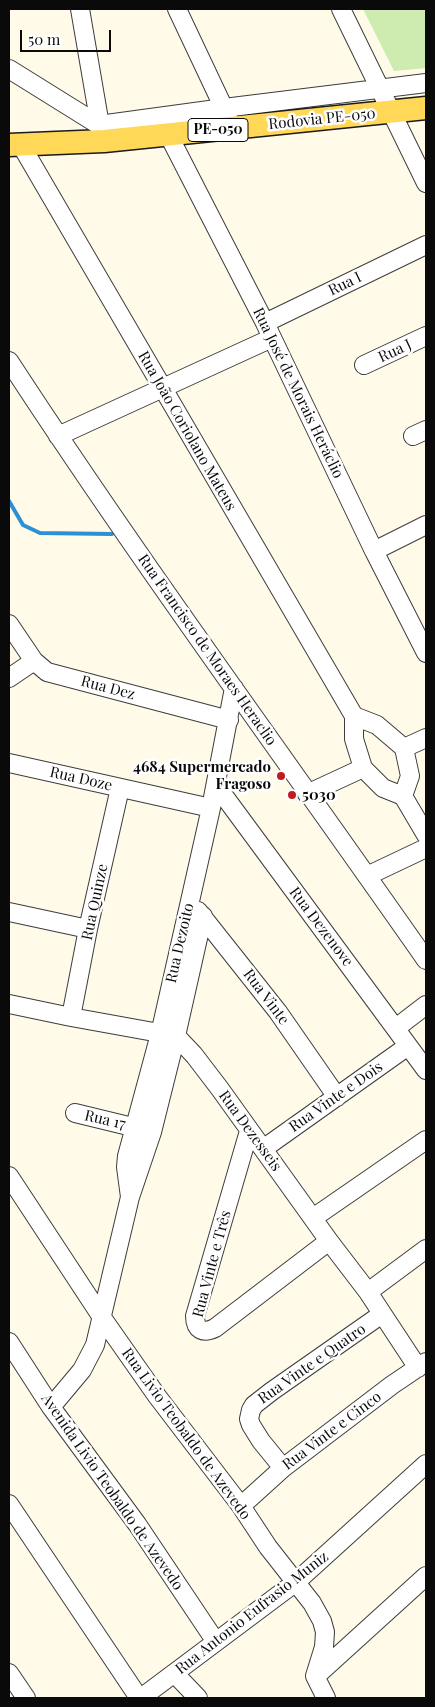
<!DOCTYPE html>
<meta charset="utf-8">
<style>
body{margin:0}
#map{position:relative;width:435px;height:1707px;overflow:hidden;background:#fffbe8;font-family:"Playfair Display",serif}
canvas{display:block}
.frame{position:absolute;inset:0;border:10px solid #0a0a0a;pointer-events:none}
.scale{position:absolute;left:20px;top:30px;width:91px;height:22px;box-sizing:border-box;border:2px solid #0a0a0a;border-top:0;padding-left:6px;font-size:15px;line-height:18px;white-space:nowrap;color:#0a0a0a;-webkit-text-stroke:4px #fff;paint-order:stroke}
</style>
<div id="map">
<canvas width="435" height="1707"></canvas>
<div class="frame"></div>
<div class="scale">50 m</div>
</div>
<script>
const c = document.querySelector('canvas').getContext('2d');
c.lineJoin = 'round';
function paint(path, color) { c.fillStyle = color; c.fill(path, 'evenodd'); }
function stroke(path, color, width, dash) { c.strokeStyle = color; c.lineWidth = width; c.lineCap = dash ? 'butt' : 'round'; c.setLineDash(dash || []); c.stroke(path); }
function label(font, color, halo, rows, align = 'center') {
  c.font = font + ' "Playfair Display",serif'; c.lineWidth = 5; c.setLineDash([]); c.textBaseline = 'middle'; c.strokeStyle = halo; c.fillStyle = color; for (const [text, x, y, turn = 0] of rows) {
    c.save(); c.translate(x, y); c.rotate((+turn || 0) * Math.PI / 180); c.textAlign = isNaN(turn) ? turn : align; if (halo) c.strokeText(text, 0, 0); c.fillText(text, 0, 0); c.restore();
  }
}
paint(new Path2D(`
 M 363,9 L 426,9 L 426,68 L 394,71 Z`), '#ceebb0');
stroke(new Path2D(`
 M 9,501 L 23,525 L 40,533 L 112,534`), '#2b90d6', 4);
const minor = new Path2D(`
 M 80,9 L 101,131
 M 177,9 L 228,117
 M 341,9 L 426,183
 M 9,69 L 99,125 L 224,108 L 426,83
 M 168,134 L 265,323 L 374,551 L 426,653
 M 21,145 L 354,716 L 354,739 L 363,768 L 383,788 L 403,796 L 426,835
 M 265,323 L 426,245
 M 9,361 C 142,565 287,761 426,960
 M 364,365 L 426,336
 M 58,436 L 272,338
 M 413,436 L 426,430
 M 374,551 L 426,525
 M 9,624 L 34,661 L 47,672 L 229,720
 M 9,678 L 34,661
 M 354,716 L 377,725 L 404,748 L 410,776 L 403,796
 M 404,748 L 426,738
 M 9,763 L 211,808
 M 216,785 L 426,1070
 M 307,794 L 363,768
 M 367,876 L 426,848
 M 198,911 L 278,1012 L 337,1097
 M 9,912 L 88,929
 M 9,1004 L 71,1017 L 176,1036 L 194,1055 L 220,1089 L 329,1241 L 368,1292 L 418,1368
 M 71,1017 L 88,929 L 120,788
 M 396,1028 L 426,1005
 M 75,1113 L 145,1130
 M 249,1131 L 195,1316 C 195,1330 203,1334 215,1328 L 329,1241
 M 263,1149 L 408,1046
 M 9,1176 L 103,1319 L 157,1396 L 241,1506 L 268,1547 L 312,1603 L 322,1621 L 325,1632 L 324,1647 L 315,1676 L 326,1698
 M 130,1197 L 126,1167 L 127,1156 L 160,1034 L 211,808 L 234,688
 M 313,1218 L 426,1140
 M 368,1292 L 426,1249
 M 9,1342 L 51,1407 L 137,1524 L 216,1642
 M 51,1407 L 82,1370 L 95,1345 L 130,1197 L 152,1132 L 176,1036 L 203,916
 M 283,1468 L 261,1441 L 251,1425 L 249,1419 L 251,1410 L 254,1405 L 272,1391 L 382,1314
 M 9,1504 L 139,1698
 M 241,1506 L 283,1468 L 392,1385 L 426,1362
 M 9,1673 L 26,1698
 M 175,1674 L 198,1698
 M 317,1675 L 426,1576
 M 141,1698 L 296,1582 L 426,1464`);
const major = new Path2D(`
 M 9,145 L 104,141 L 426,108`);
stroke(minor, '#3d3d3d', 20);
stroke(major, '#1b1b1b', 25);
stroke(minor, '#fff', 18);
stroke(major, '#ffd858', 22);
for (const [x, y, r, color] of [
 [281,776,5,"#c21a21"],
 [292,795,5,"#c21a21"]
]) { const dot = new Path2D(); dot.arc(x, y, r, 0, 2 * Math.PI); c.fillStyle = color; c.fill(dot); stroke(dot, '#fff', 2); }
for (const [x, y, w] of [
 [218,130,60]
]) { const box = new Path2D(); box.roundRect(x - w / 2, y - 11.5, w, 23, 4); c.fillStyle = '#fff'; c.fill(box); stroke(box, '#0a0a0a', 1); }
label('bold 14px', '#0a0a0a', null, [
 ["PE-050",218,130]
]);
label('15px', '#0a0a0a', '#fff', [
 ["Rodovia PE-050",322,119,-6],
 ["Rua I",345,284,-26],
 ["Rua J",395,351,-25],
 ["Rua José de Morais Heráclio",298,393,64],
 ["Rua João Coriolano Mateus",187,431,60],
 ["Rua Francisco de Moraes Heraclio",207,650,55],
 ["Rua Dez",108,688,15],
 ["Rua Doze",81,779,13],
 ["Rua Quinze",95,902,-78],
 ["Rua Dezenove",321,927,53],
 ["Rua Dezoito",180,943,-77],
 ["Rua Vinte",266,997,53],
 ["Rua Vinte e Dois",336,1097,-35],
 ["Rua 17",105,1120,13],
 ["Rua Dezesseis",250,1131,54],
 ["Rua Vinte e Três",212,1264,-75],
 ["Rua Vinte e Quatro",312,1364,-35],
 ["Rua Vinte e Cinco",332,1431,-37],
 ["Rua Livio Teobaldo de Azevedo",186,1434,54],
 ["Avenida Livio Teobaldo de Azevedo",112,1492,55],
 ["Rua Antonio Eufrasio Muniz",252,1613,-38]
]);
label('bold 15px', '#0a0a0a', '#fff', [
 ["4684 Supermercado",271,767],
 ["Fragoso",271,784],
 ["5030",302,795,"left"]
], 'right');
</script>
